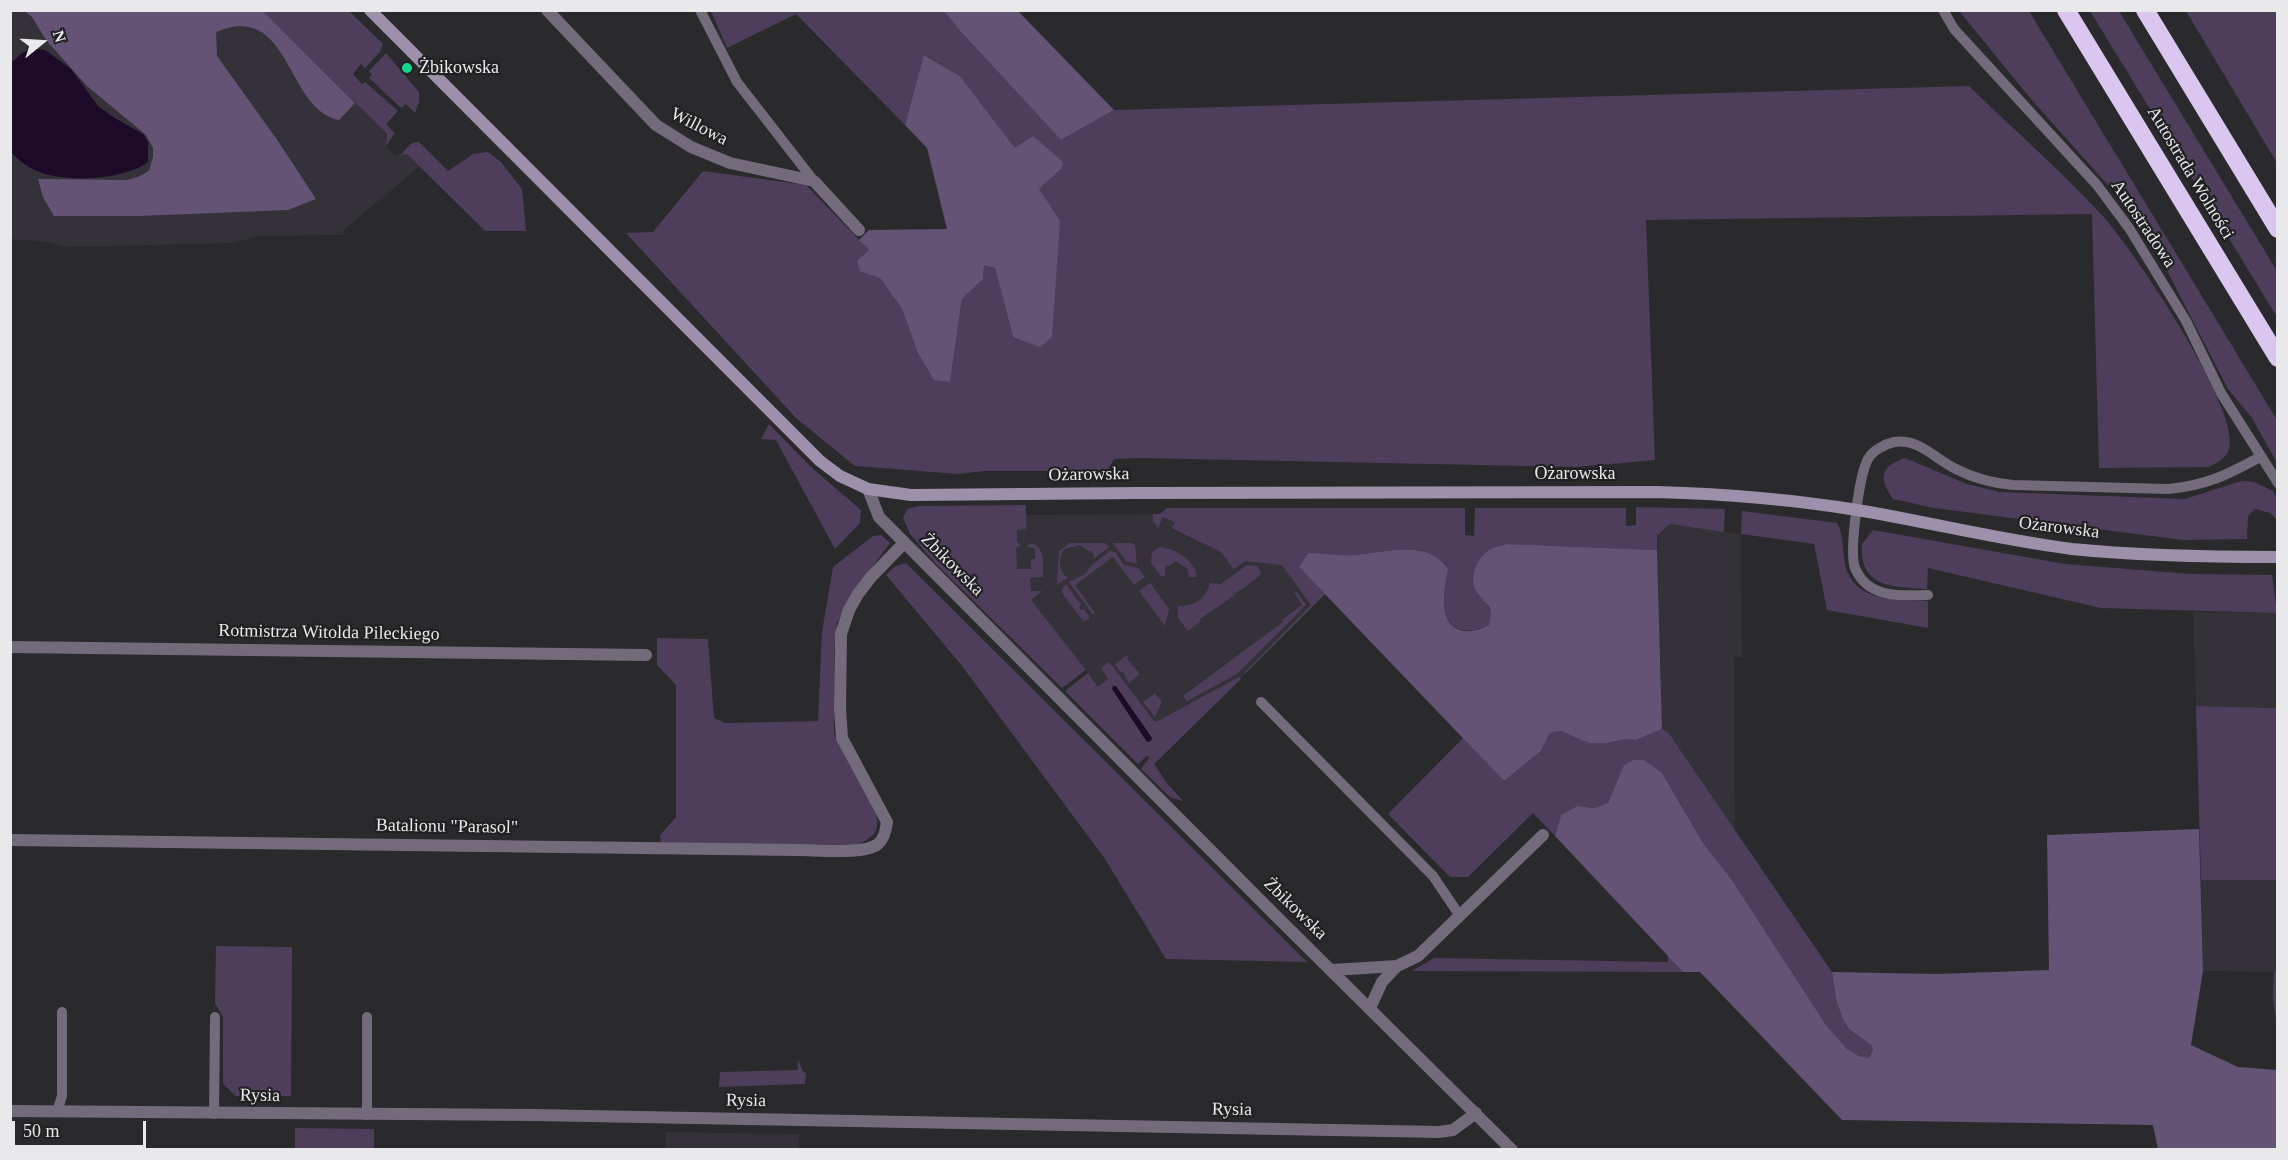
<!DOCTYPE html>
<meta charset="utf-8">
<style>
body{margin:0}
#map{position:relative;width:2288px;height:1160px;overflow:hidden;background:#2a292b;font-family:Georgia,serif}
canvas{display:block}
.frame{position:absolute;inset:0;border:12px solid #e9e8ea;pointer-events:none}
.north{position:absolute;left:12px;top:12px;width:60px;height:60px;-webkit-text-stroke:4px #212022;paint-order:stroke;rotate:72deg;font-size:16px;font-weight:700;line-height:24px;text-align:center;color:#e9e8ea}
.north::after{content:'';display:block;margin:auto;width:21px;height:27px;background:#e9e8ea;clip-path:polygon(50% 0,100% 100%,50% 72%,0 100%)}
.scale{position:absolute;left:12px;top:1121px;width:134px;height:27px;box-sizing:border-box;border:3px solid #e9e8ea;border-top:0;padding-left:8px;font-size:18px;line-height:21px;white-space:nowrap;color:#e9e8ea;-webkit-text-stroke:4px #212022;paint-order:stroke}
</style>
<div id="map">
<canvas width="2288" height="1160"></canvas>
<div class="frame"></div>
<div class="north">N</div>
<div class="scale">50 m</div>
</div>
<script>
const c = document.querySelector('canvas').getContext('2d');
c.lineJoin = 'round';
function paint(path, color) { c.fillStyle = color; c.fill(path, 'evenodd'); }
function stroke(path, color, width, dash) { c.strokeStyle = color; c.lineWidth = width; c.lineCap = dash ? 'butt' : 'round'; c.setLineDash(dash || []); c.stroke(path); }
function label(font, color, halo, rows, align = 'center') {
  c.font = font + ' Georgia,serif'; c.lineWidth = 4.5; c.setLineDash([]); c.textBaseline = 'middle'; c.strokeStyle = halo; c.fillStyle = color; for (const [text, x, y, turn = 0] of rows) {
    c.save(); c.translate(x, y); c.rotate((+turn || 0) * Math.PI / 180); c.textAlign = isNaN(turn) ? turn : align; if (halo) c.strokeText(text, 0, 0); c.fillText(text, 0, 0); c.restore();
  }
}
paint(new Path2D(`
 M 10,11 L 263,11 L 387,134 L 386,146 L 395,155 L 407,153 L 420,166 L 344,230 L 343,235 L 258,236 L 234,243 L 65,247 L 48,242 L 11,239 Z
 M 1160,514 L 1299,567 L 1325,594 L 1154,765 L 1086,670 L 1015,581 L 1005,541 L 1026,515 Z
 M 1670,524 L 1741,534 L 1742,657 L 1734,657 L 1735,830 L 1668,732 L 1662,729 L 1657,537 Z
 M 2193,612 L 2277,613 L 2277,708 L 2196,706 Z
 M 2201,880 L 2277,880 L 2277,972 L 2203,971 Z
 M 666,1132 L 799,1134 L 799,1149 L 666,1149 Z`), '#353138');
paint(new Path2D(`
 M 263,11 L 349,11 L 383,44 L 380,52 L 365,68 L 361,64 L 353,74 L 362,84 L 365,82 L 398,111 L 386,124 L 395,133 L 386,146 L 387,134 Z
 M 711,11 L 944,11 L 961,32 L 1061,140 L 1114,110 L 1969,86 C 2012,128 2059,169 2100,213 C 2130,244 2242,411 2229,449 C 2227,458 2216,463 2209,467 L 2099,468 L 2092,214 L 1646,220 L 1655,460 L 1577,467 L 1139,458 L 1114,459 L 1107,471 L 984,471 L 958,474 L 855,466 L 796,418 L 626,233 L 653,232 L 703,171 L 806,185 L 869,250 L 880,278 L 902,309 L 917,351 L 950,382 L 962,299 L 983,279 L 984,265 L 995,268 L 1013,337 L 1039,189 L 1061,169 L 1015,148 L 960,76 L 925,55 L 905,125 L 796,14 L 727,48 Z
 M 1959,11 L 2029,11 L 2277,420 L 2277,463 L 2252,418 L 2228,389 L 2163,263 L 2115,193 L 2031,99 Z
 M 2090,11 L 2119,11 L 2277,271 L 2277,317 Z
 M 2186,11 L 2277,11 L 2277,163 Z
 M 386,53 L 419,92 L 419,102 L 415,113 L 406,104 L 401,108 L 369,78 L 372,75 L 369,71 Z
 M 419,142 L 448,171 L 473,154 L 488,152 L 501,162 L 522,189 L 526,231 L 485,231 L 407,154 L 400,155 L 412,143 Z
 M 769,424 L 812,468 L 861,510 L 860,523 L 835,549 L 776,440 L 761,439 Z
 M 1905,458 L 1967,484 L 2000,492 L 2185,499 L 2241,481 L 2254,482 L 2273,491 L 2277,498 L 2277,520 L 2270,513 L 2255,509 L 2248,516 L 2247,539 L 2183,540 L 1934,508 L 1893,499 C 1879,478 1879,467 1905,458 Z
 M 1026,505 L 1026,529 L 1017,530 L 1017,542 L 1020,544 L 1019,547 L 1016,548 L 1017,569 L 1031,569 L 1031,559 L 1035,559 L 1035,548 L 1028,547 L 1028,545 L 1032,543 C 1046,550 1043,563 1043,577 L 1030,578 L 1031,591 L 1042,591 L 1031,600 L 1086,670 L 1062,688 L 937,565 L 910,534 L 903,518 L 907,509 L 918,506 Z
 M 1636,507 L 1725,509 L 1724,532 L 1670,524 L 1657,536 L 1657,550 L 1507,544 L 1486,551 L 1477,592 C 1488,602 1492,609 1490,625 C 1463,638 1442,629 1444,597 C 1444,588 1447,579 1448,569 C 1427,537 1383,554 1351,555 C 1336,556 1322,554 1308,553 L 1299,567 L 1325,594 L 1245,674 L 1244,673 L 1311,605 L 1282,565 L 1245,561 L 1234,569 L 1221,552 L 1172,528 L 1175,522 L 1163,517 L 1158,528 L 1153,521 L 1153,514 L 1160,514 L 1167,508 L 1465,508 L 1465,535 L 1474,536 L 1475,508 L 1626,508 L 1626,526 L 1636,525 Z
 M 1742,511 L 1837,523 C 1844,535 1842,550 1845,564 C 1853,602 1897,600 1928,601 L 1928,628 L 1827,610 L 1814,544 L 1741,534 Z
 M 1873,530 L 2065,564 L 2191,574 L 2272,575 L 2277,613 L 2101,608 L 1928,568 L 1927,589 C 1893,587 1859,588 1862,544 Z
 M 881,535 L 890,543 L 850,597 L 837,623 L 834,651 L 834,735 L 876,814 C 881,835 870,839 853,846 L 661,844 L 660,835 L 676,817 L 676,685 L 657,665 L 657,638 L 708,639 L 714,718 L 725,723 L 818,721 L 822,632 L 833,567 L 873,536 Z
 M 1070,543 L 1105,543 L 1109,547 L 1093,559 L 1094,555 L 1090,550 L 1089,551 L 1080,545 L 1064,549 C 1058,559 1058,571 1068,578 L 1057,584 L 1059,551 Z
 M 1113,543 L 1131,543 L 1135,545 L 1137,564 L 1126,561 Z
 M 1160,547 C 1176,549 1195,560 1197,577 L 1189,577 L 1187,568 L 1175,561 L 1169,566 L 1167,565 L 1165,569 L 1165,576 L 1161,576 L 1151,563 L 1152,552 Z
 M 1110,551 L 1115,552 L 1124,565 L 1138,568 L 1145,577 L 1134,585 L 1113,557 L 1075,585 L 1095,613 L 1093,615 L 1069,582 L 1085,574 L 1091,566 Z
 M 906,563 L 1307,962 L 1166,959 L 1105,859 L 962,666 L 886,575 L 894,567 Z
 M 1247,565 L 1258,566 L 1261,574 L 1245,587 L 1234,594 L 1235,595 L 1200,619 L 1201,621 L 1188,631 L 1178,618 L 1178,606 C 1194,606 1206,599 1210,583 L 1221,584 Z
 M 1150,583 L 1169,609 L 1165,626 L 1139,591 Z
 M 1066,584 L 1081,605 L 1079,607 L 1081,610 L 1084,609 L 1090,618 L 1084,622 L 1062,593 L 1062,589 Z
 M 1296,591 L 1306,605 L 1237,674 L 1187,701 L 1183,696 L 1283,622 L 1282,620 L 1302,605 L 1294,592 Z
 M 1127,655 L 1128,660 L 1140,674 L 1129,683 L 1122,671 L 1120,672 L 1115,664 Z
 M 1109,662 L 1154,721 L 1158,721 L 1239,677 L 1241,679 L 1154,764 L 1166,782 L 1183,801 L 1170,797 L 1141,769 L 1149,758 L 1148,755 L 1138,764 L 1065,691 L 1088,673 L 1098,687 L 1108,679 L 1101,668 Z
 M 1155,693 L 1162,702 L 1155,717 L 1143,702 Z
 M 2196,706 L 2277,708 L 2277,880 L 2201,880 Z
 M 1662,729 L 1668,732 L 1832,972 L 1836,1000 L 1843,1020 L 1849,1029 L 1872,1046 L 1873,1050 L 1869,1058 L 1859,1056 L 1847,1049 L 1826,1025 L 1732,880 L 1703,843 L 1662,773 L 1624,766 L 1608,803 L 1594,808 L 1577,806 L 1561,815 L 1555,836 L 1533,813 L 1468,877 L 1450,877 L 1388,814 L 1463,738 L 1504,781 L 1541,751 L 1550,733 L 1561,731 L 1574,736 L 1607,743 L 1625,739 L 1636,740 Z
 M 216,946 L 292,947 L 291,1096 L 236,1096 L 223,1084 L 223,1017 L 215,1003 Z
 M 1668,955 L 1683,972 L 1412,971 L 1434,958 L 1668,962 Z
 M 2274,972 L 2277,972 L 2277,1027 L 2273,998 Z
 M 798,1059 L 803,1072 L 806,1073 L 805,1084 L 719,1087 L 720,1072 L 798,1070 Z
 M 295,1128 L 374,1129 L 374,1149 L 295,1149 Z`), '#4e3e5b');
paint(new Path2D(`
 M 25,11 L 263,11 L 355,103 L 339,120 C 285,109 291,0 216,32 L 217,56 L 278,141 L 316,199 L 288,210 L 139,216 L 54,216 L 43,197 L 38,179 L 127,180 L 138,177 L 149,171 L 153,157 L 153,148 L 146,135 L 87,86 L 46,40 L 32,17 Z
 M 944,11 L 1018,11 L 1114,110 L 1061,140 L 961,32 Z
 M 924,55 L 960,76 L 1015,148 L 1033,136 L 1063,162 L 1061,169 L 1039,189 L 1060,221 L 1052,337 L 1040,347 L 1013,337 L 995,268 L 984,265 L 983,279 L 962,299 L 950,382 L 934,380 L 917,351 L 902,309 L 880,278 L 860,271 L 857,261 L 869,250 L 859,240 L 869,230 L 947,229 L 927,148 L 905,125 Z
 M 1507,544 L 1657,550 L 1662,729 L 1636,740 L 1625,739 L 1607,743 L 1589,743 L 1561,731 L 1550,733 L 1541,751 L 1504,781 L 1299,567 L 1308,553 C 1322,553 1336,556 1351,555 C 1383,554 1427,537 1448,569 C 1447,579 1444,588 1444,597 C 1442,629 1463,639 1489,625 C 1494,602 1486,607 1477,592 C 1469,580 1475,563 1485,553 C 1489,548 1500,546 1507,544 Z
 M 1634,760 L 1644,760 L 1662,773 L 1703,843 L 1732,880 L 1826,1025 L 1847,1049 L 1859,1056 L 1869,1058 L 1873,1050 L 1872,1046 L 1849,1029 L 1843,1020 L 1836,1000 L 1832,972 L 1936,974 L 2049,970 L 2047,835 L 2199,829 L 2203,971 L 2191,1045 L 2238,1067 L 2277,1070 L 2277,1149 L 2158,1149 L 2153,1125 L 1842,1120 L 1700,972 L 1683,972 L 1555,836 L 1561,815 L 1577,806 L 1594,808 L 1608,803 L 1624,765 Z`), '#655376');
paint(new Path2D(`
 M 32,48 L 45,50 L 71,69 L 98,106 L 113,117 L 143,134 L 148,142 L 148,162 C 123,180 71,182 42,173 C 30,169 19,161 11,152 L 11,63 L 21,54 Z
 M 1113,686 L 1116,686 L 1152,738 L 1151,741 L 1147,742 L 1112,689 Z`), '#1c0a28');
stroke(new Path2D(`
 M 700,10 L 737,82 L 814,181
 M 1943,10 L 1954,29 L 2097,185 L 2129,228 L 2186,321 L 2221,393 L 2278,483
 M 1928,595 C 1908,595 1886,598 1869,586 C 1863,582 1858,575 1855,568 C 1849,552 1859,475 1868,459 C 1872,451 1885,444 1894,442 C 1919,438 1935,459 1956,469 C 1975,479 1992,483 2013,485 L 2169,489 C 2207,485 2227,475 2260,457
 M 1261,702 L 1433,876 L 1460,916
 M 57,1112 L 62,1096 L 62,1012
 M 214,1114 L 215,1017
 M 367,1115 L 367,1017`), '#736b7c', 10);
stroke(new Path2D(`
 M 547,10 L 656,125 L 691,147 L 730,163 L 814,181 L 859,230
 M 868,489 L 879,517 L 1275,915 L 1512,1150
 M 10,647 L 646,655
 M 10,840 L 799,850 C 817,850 864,855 878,844 C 884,839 886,830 887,822 L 842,738 L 840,709 L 841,634 L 849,610 L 858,594 L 871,577 L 904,543
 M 1332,970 L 1397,966 L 1418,956 L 1543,835
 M 1370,1008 L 1382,982 L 1397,966
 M 10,1111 L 534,1115 L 1439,1132 L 1453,1130 L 1476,1113`), '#736b7c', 12);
stroke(new Path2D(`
 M 370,10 L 820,461 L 840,476 L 868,489 L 911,495 L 1137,493 L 1657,492 C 1724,494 1790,499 1857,510 C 1929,522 2000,540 2072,549 C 2141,556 2209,557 2278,557`), '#9d90aa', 12);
stroke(new Path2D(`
 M 2066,10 L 2278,358
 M 2145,10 L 2278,229`), '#dbc6ef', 18);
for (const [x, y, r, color] of [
 [407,68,6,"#0ed98a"]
]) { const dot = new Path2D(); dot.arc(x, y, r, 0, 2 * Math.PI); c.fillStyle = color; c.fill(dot); stroke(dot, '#212022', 2); }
label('18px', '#e9e8ea', '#212022', [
 ["Żbikowska",419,68]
], 'left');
label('18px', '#e9e8ea', '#212022', [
 ["Willowa",699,127,27],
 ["Autostrada Wolności",2190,173,59],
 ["Autostradowa",2143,224,56],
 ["Ożarowska",1575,474],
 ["Ożarowska",1089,475,-1],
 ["Ożarowska",2059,528,7],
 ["Żbikowska",952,565,45],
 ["Rotmistrza Witolda Pileckiego",329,633,1],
 ["Batalionu \"Parasol\"",447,827,1],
 ["Żbikowska",1295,909,44],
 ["Rysia",260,1096,1],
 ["Rysia",746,1101,1],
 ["Rysia",1232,1110,1]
]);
</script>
